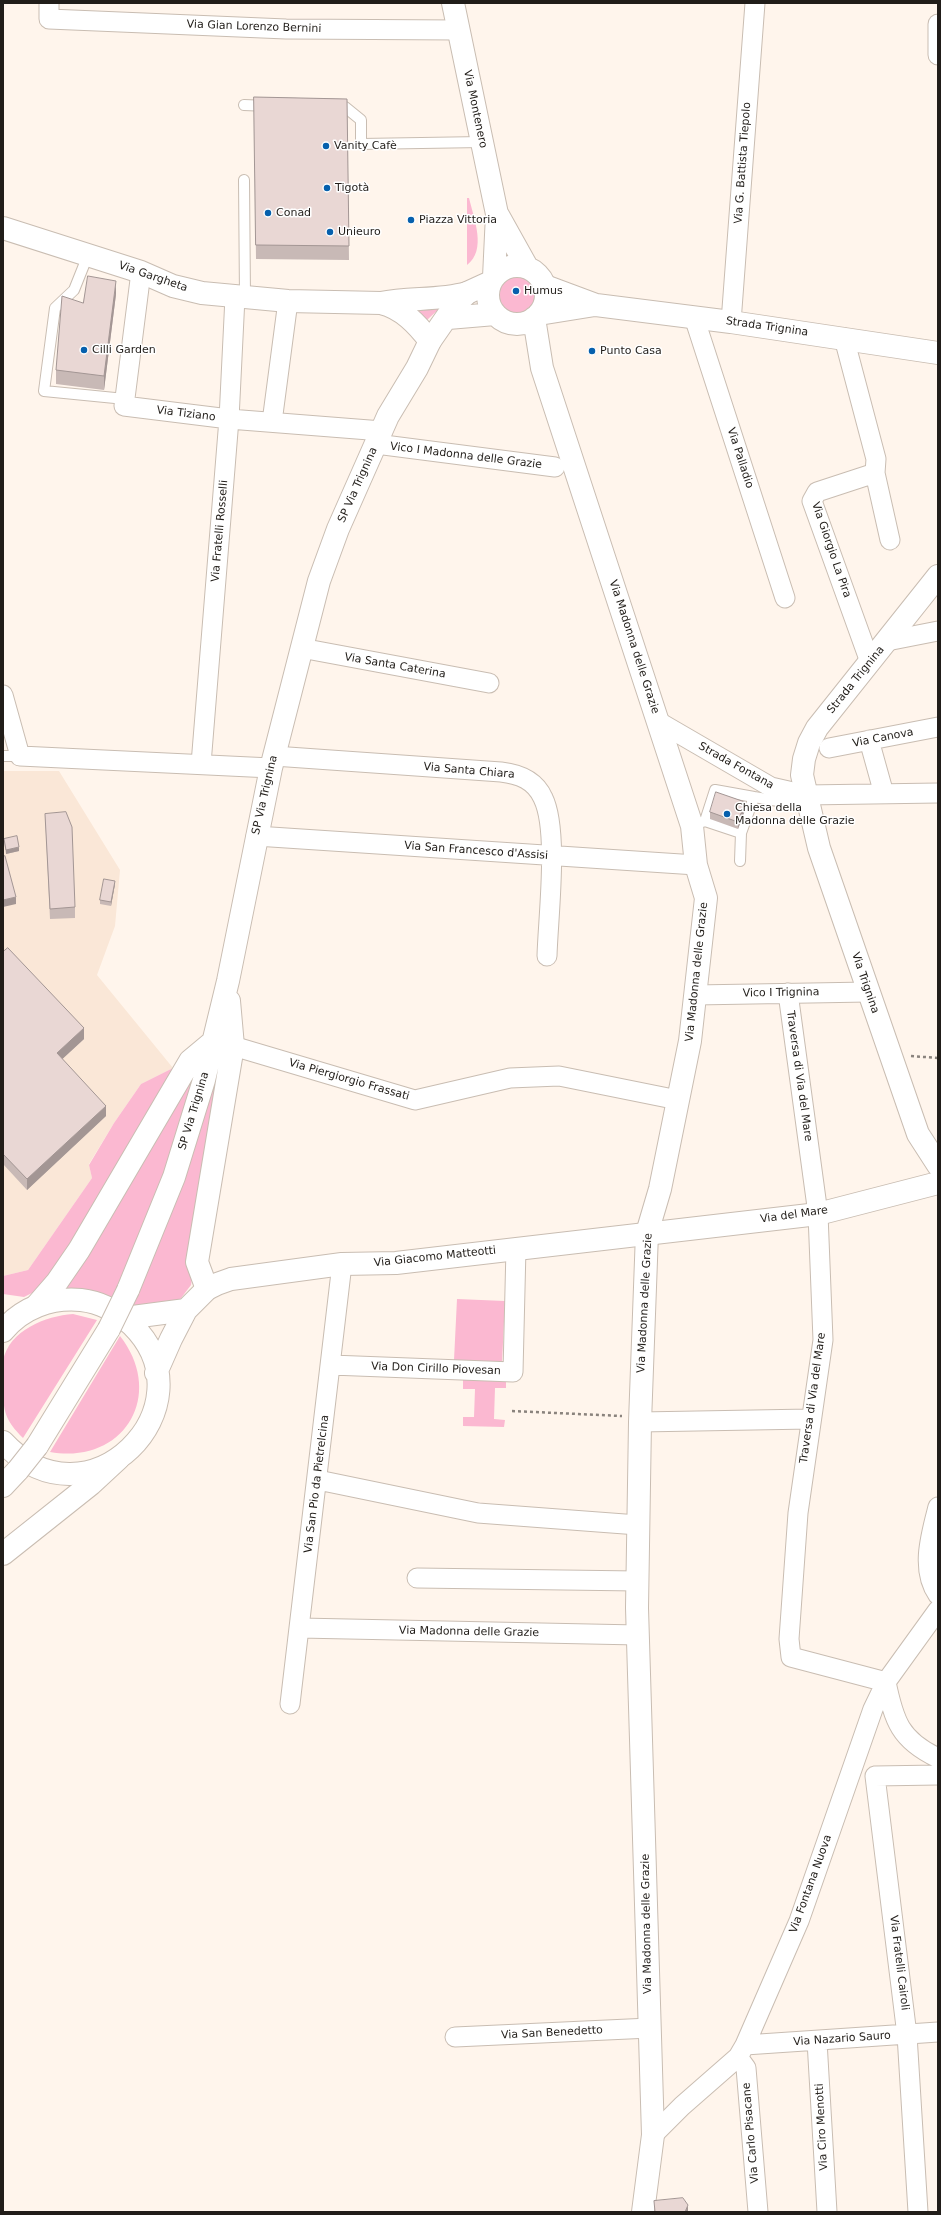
<!DOCTYPE html>
<meta charset="utf-8">
<style>
body{margin:0}
#map{position:relative;width:941px;height:2215px;overflow:hidden;background:#fff5ec;font-family:"DejaVu Sans",sans-serif}
canvas{display:block}
.frame{position:absolute;inset:0;border:4px solid #211d19;pointer-events:none}
</style>
<div id="map">
<canvas width="941" height="2215"></canvas>
<div class="frame"></div>
</div>
<script>
const c = document.querySelector('canvas').getContext('2d');
c.lineJoin = 'round';
function paint(path, color) { c.fillStyle = color; c.fill(path, 'evenodd'); }
function stroke(path, color, width, dash) { c.strokeStyle = color; c.lineWidth = width; c.lineCap = dash ? 'butt' : 'round'; c.setLineDash(dash || []); c.stroke(path); }
function label(font, color, halo, rows, align = 'center') {
  c.font = font + ' "DejaVu Sans",sans-serif'; c.lineWidth = 3; c.setLineDash([]); c.textBaseline = 'middle'; c.strokeStyle = halo; c.fillStyle = color; for (const [text, x, y, turn = 0] of rows) {
    c.save(); c.translate(x, y); c.rotate((+turn || 0) * Math.PI / 180); c.textAlign = isNaN(turn) ? turn : align; if (halo) c.strokeText(text, 0, 0); c.fillText(text, 0, 0); c.restore();
  }
}
paint(new Path2D(`
 M 3,771 L 59,771 L 120,870 L 115,926 L 97,975 L 173,1068 L 141,1084 L 114,1123 L 89,1164 L 92,1178 L 28,1270 L 3,1276 Z`), '#fae7d7');
paint(new Path2D(`
 M 467,198 L 469,198 C 474,219 487,250 467,265 Z
 M499 295a19 19 0 1 1 38 0a19 19 0 1 1-38 0Z
 M 412,305 L 442,306 L 427,320 Z
 M 173,1068 L 222,1087 L 191,1285 L 175,1306 L 135,1312 L 36,1291 L 24,1297 L 3,1294 L 3,1276 L 28,1270 L 92,1178 L 89,1165 L 114,1123 L 141,1084 Z
 M 457,1299 L 505,1301 L 502,1363 L 454,1360 Z
 M 73,1314 L 97,1320 L 23,1438 C 5,1420 3,1411 3,1386 C 3,1378 2,1369 3,1361 C 9,1330 46,1316 73,1314 Z
 M 120,1336 C 166,1395 124,1465 50,1452 Z
 M 463,1379 L 506,1380 L 506,1388 L 495,1388 L 494,1419 L 505,1420 L 504,1427 L 463,1426 L 463,1417 L 474,1417 L 475,1389 L 463,1389 Z`), '#fbb8d1');
const service = new Path2D(`
 M 244,105 L 268,106
 M 334,107 L 345,107 L 361,120 L 361,144 L 482,142
 M 244,180 L 245,298
 M 88,255 L 74,290 L 55,308 L 44,391 L 125,399
 M 3,756 L 20,756
 M 705,821 L 715,790 L 754,797
 M 699,823 L 705,821 L 741,833
 M 740,861 L 741,833 L 754,797 L 796,804 L 806,795`);
const minor = new Path2D(`
 M 49,3 L 49,19 L 286,29 L 459,30
 M 938,24 L 938,55
 M 141,272 L 124,406 L 229,419 L 382,431
 M 694,317 L 785,598
 M 731,322 L 755,3
 M 844,338 L 876,459 L 875,473 L 817,492 L 812,501 L 870,662
 M 272,422 L 288,301
 M 376,444 L 555,467
 M 875,473 L 890,540
 M 887,641 L 938,631
 M 301,648 L 489,683
 M 3,695 L 20,756 L 271,768
 M 659,722 L 771,787 L 806,795 L 938,793
 M 869,740 L 884,794
 M 829,748 L 938,727
 M 274,756 L 501,772 C 519,774 535,780 543,798 C 559,830 548,918 547,956
 M 201,764 L 229,419 L 235,297
 M 256,836 L 696,865
 M 788,993 L 818,1214 L 823,1340 L 798,1513 L 789,1639 L 791,1657 L 886,1682 C 894,1721 900,1740 938,1758
 M 695,995 L 868,992
 M 233,1046 L 415,1100 L 510,1078 L 559,1076 L 678,1100
 M 331,1365 L 513,1372 L 516,1248
 M 640,1422 L 810,1419
 M 318,1480 L 478,1513 L 638,1525
 M 938,1507 C 931,1534 920,1570 938,1595
 M 417,1578 L 637,1581
 M 300,1628 L 638,1635
 M 290,1704 L 342,1264
 M 455,2037 L 650,2028
 M 817,2041 L 827,2212
 M 745,2045 L 938,2032
 M 738,2057 L 746,2068 L 758,2212
 M 653,2135 L 682,2106 L 738,2057 L 745,2045 L 799,1921 L 873,1709 L 886,1682 L 938,1610
 M 918,2212 L 907,2035 L 875,1776 L 938,1775`);
const tertiary = new Path2D(`
 M 3,228 L 141,272 L 173,286 L 202,293 L 288,301 L 381,303 C 402,308 417,324 430,341
 M 545,286 L 596,305 L 731,322 L 938,353
 M 381,303 C 409,297 438,301 467,293
 M 539,314 L 595,305
 M 938,576 L 817,728 L 809,743 L 804,759 L 802,775 L 819,848 L 918,1134 L 938,1165
 M 125,1318 L 186,1310
 M 3,1331 C 22,1308 51,1297 81,1300 C 100,1302 118,1312 132,1325 C 214,1406 88,1534 3,1442
 M 156,1373 L 171,1339 L 186,1310 L 207,1289 L 217,1284 L 231,1279 L 342,1264 L 396,1263 L 818,1214 L 938,1183`);
const secondary = new Path2D(`
 M 453,3 L 497,214 L 494,277
 M 498,215 L 527,267
 M488 295a29 29 0 1 1 58 0a29 29 0 1 1-58 0Z
 M 448,318 L 495,314
 M 534,318 L 542,368 L 692,826 L 696,865 L 706,898 L 690,1041 L 660,1189 L 647,1233 L 640,1422 L 637,1608 L 653,2135 L 643,2212
 M 207,1289 L 197,1262 L 233,1046 L 229,1001
 M 128,1290 L 174,1177 L 204,1080 L 228,981 L 271,768 L 319,581 L 338,529 L 388,416 L 417,368 L 430,341 L 455,305 L 467,293 L 491,282
 M 37,1305 L 57,1282 L 79,1250 L 190,1061 L 214,1041
 M 37,1446 L 109,1329
 M 3,1486 L 18,1470
 M 3,1554 L 91,1484 L 118,1459`);
stroke(service, '#c9bdb2', 12);
stroke(minor, '#c9bdb2', 21);
stroke(tertiary, '#c9bdb2', 24);
stroke(secondary, '#c9bdb2', 24);
stroke(new Path2D(`
 M 911,1056 L 938,1058
 M 512,1411 L 622,1416`), '#8a837d', 2.5, [3, 3]);
stroke(service, '#fff', 10);
stroke(minor, '#fff', 19);
stroke(tertiary, '#fff', 22);
stroke(secondary, '#fff', 22);
const secondaryBridge = new Path2D(`
 M 109,1329 L 128,1290
 M 18,1470 L 37,1446`);
stroke(secondaryBridge, '#c9bdb2', 24, []);
stroke(secondaryBridge, '#fff', 22);
paint(new Path2D(`
 M 254,97 L 347,99 L 349,260 L 256,259 Z
 M 116,294 L 104,390 L 56,384 L 56,370 L 83,303 Z
 M 745,810 L 738,829 L 710,819 L 710,812 Z
 M 45,814 L 75,907 L 75,918 L 50,919 Z
 M 4,839 L 19,851 L 6,854 L 4,842 Z
 M 115,884 L 111,906 L 100,904 L 100,900 Z
 M 3,952 L 84,1039 L 62,1059 L 106,1116 L 27,1190 L 3,1164 Z`), '#c8b9b6');
paint(new Path2D(`
 M 116,281 L 116,294 L 104,390 L 104,376 Z
 M 745,802 L 745,810 L 738,829 L 738,822 Z
 M 19,847 L 19,851 L 6,854 L 6,850 Z
 M 115,881 L 115,884 L 111,906 L 111,902 Z
 M 16,897 L 16,904 L 3,907 L 3,900 Z
 M 84,1028 L 84,1039 L 57,1064 L 57,1053 Z
 M 106,1106 L 106,1116 L 27,1190 L 27,1179 Z
 M 688,2205 L 688,2212 L 685,2212 Z`), '#a39694');
const building = new Path2D(`
 M 254,97 L 347,99 L 349,246 L 256,245 Z
 M 88,276 L 116,281 L 104,376 L 56,370 L 62,296 L 83,303 Z
 M 716,792 L 745,802 L 738,822 L 710,812 Z
 M 66,812 L 72,827 L 75,907 L 50,909 L 45,814 Z
 M 17,836 L 19,847 L 6,850 L 4,839 Z
 M 5,856 L 16,897 L 3,900 L 3,857 Z
 M 104,879 L 115,881 L 111,902 L 100,900 Z
 M 8,948 L 84,1028 L 57,1053 L 106,1106 L 27,1179 L 3,1154 L 3,952 Z
 M 683,2198 L 688,2205 L 685,2212 L 655,2212 L 654,2201 Z`);
paint(building, '#e9d7d4');
stroke(building, '#a39694', 1);
for (const [x, y, r, color] of [
 [326,146,4,"#0660ad"],
 [327,188,4,"#0660ad"],
 [268,213,4,"#0660ad"],
 [411,220,4,"#0660ad"],
 [330,232,4,"#0660ad"],
 [516,291,4,"#0660ad"],
 [84,350,4,"#0660ad"],
 [592,351,4,"#0660ad"],
 [727,814,4,"#0660ad"]
]) { const dot = new Path2D(); dot.arc(x, y, r, 0, 2 * Math.PI); c.fillStyle = color; c.fill(dot); stroke(dot, '#fff', 1.5); }
label('11px', '#211d19', '#fff', [
 ["Via Gian Lorenzo Bernini",254,27,2],
 ["Via Montenero",475,109,78],
 ["Via G. Battista Tiepolo",743,163,-86],
 ["Via Gargheta",153,277,19],
 ["Strada Trignina",767,327,8],
 ["Via Tiziano",186,414,7],
 ["Vico I Madonna delle Grazie",466,456,7],
 ["Via Palladio",740,458,72],
 ["SP Via Trignina",358,485,-66],
 ["Via Fratelli Rosselli",220,531,-85],
 ["Via Giorgio La Pira",831,550,71],
 ["Via Madonna delle Grazie",634,647,72],
 ["Via Santa Caterina",395,666,10],
 ["Strada Trignina",856,680,-51],
 ["Via Canova",883,738,-11],
 ["Strada Fontana",736,766,29],
 ["Via Santa Chiara",469,771,5],
 ["SP Via Trignina",265,795,-77],
 ["Via San Francesco d'Assisi",476,851,4],
 ["Via Madonna delle Grazie",697,972,-84],
 ["Via Trignina",865,983,71],
 ["Vico I Trignina",781,993,-1],
 ["Traversa di Via del Mare",799,1076,82],
 ["Via Piergiorgio Frassati",349,1080,16],
 ["SP Via Trignina",194,1111,-73],
 ["Via del Mare",794,1215,-8],
 ["Via Giacomo Matteotti",435,1257,-6],
 ["Via Madonna delle Grazie",645,1303,-87],
 ["Via Don Cirillo Piovesan",436,1369,2],
 ["Traversa di Via del Mare",813,1398,-82],
 ["Via San Pio da Pietrelcina",317,1484,-83],
 ["Via Madonna delle Grazie",469,1632,1],
 ["Via Fontana Nuova",811,1884,-70],
 ["Via Madonna delle Grazie",647,1924,-91],
 ["Via Fratelli Cairoli",899,1963,83],
 ["Via San Benedetto",552,2033,-3],
 ["Via Nazario Sauro",842,2039,-4],
 ["Via Ciro Menotti",822,2127,-93],
 ["Via Carlo Pisacane",751,2133,-95]
]);
label('11px', '#211d19', '#fff', [
 ["Vanity Cafè",334,146],
 ["Tigotà",335,188],
 ["Conad",276,213],
 ["Piazza Vittoria",419,220],
 ["Unieuro",338,232],
 ["Humus",524,291],
 ["Cilli Garden",92,350],
 ["Punto Casa",600,351],
 ["Chiesa della",735,808],
 ["Madonna delle Grazie",735,821]
], 'left');
</script>
